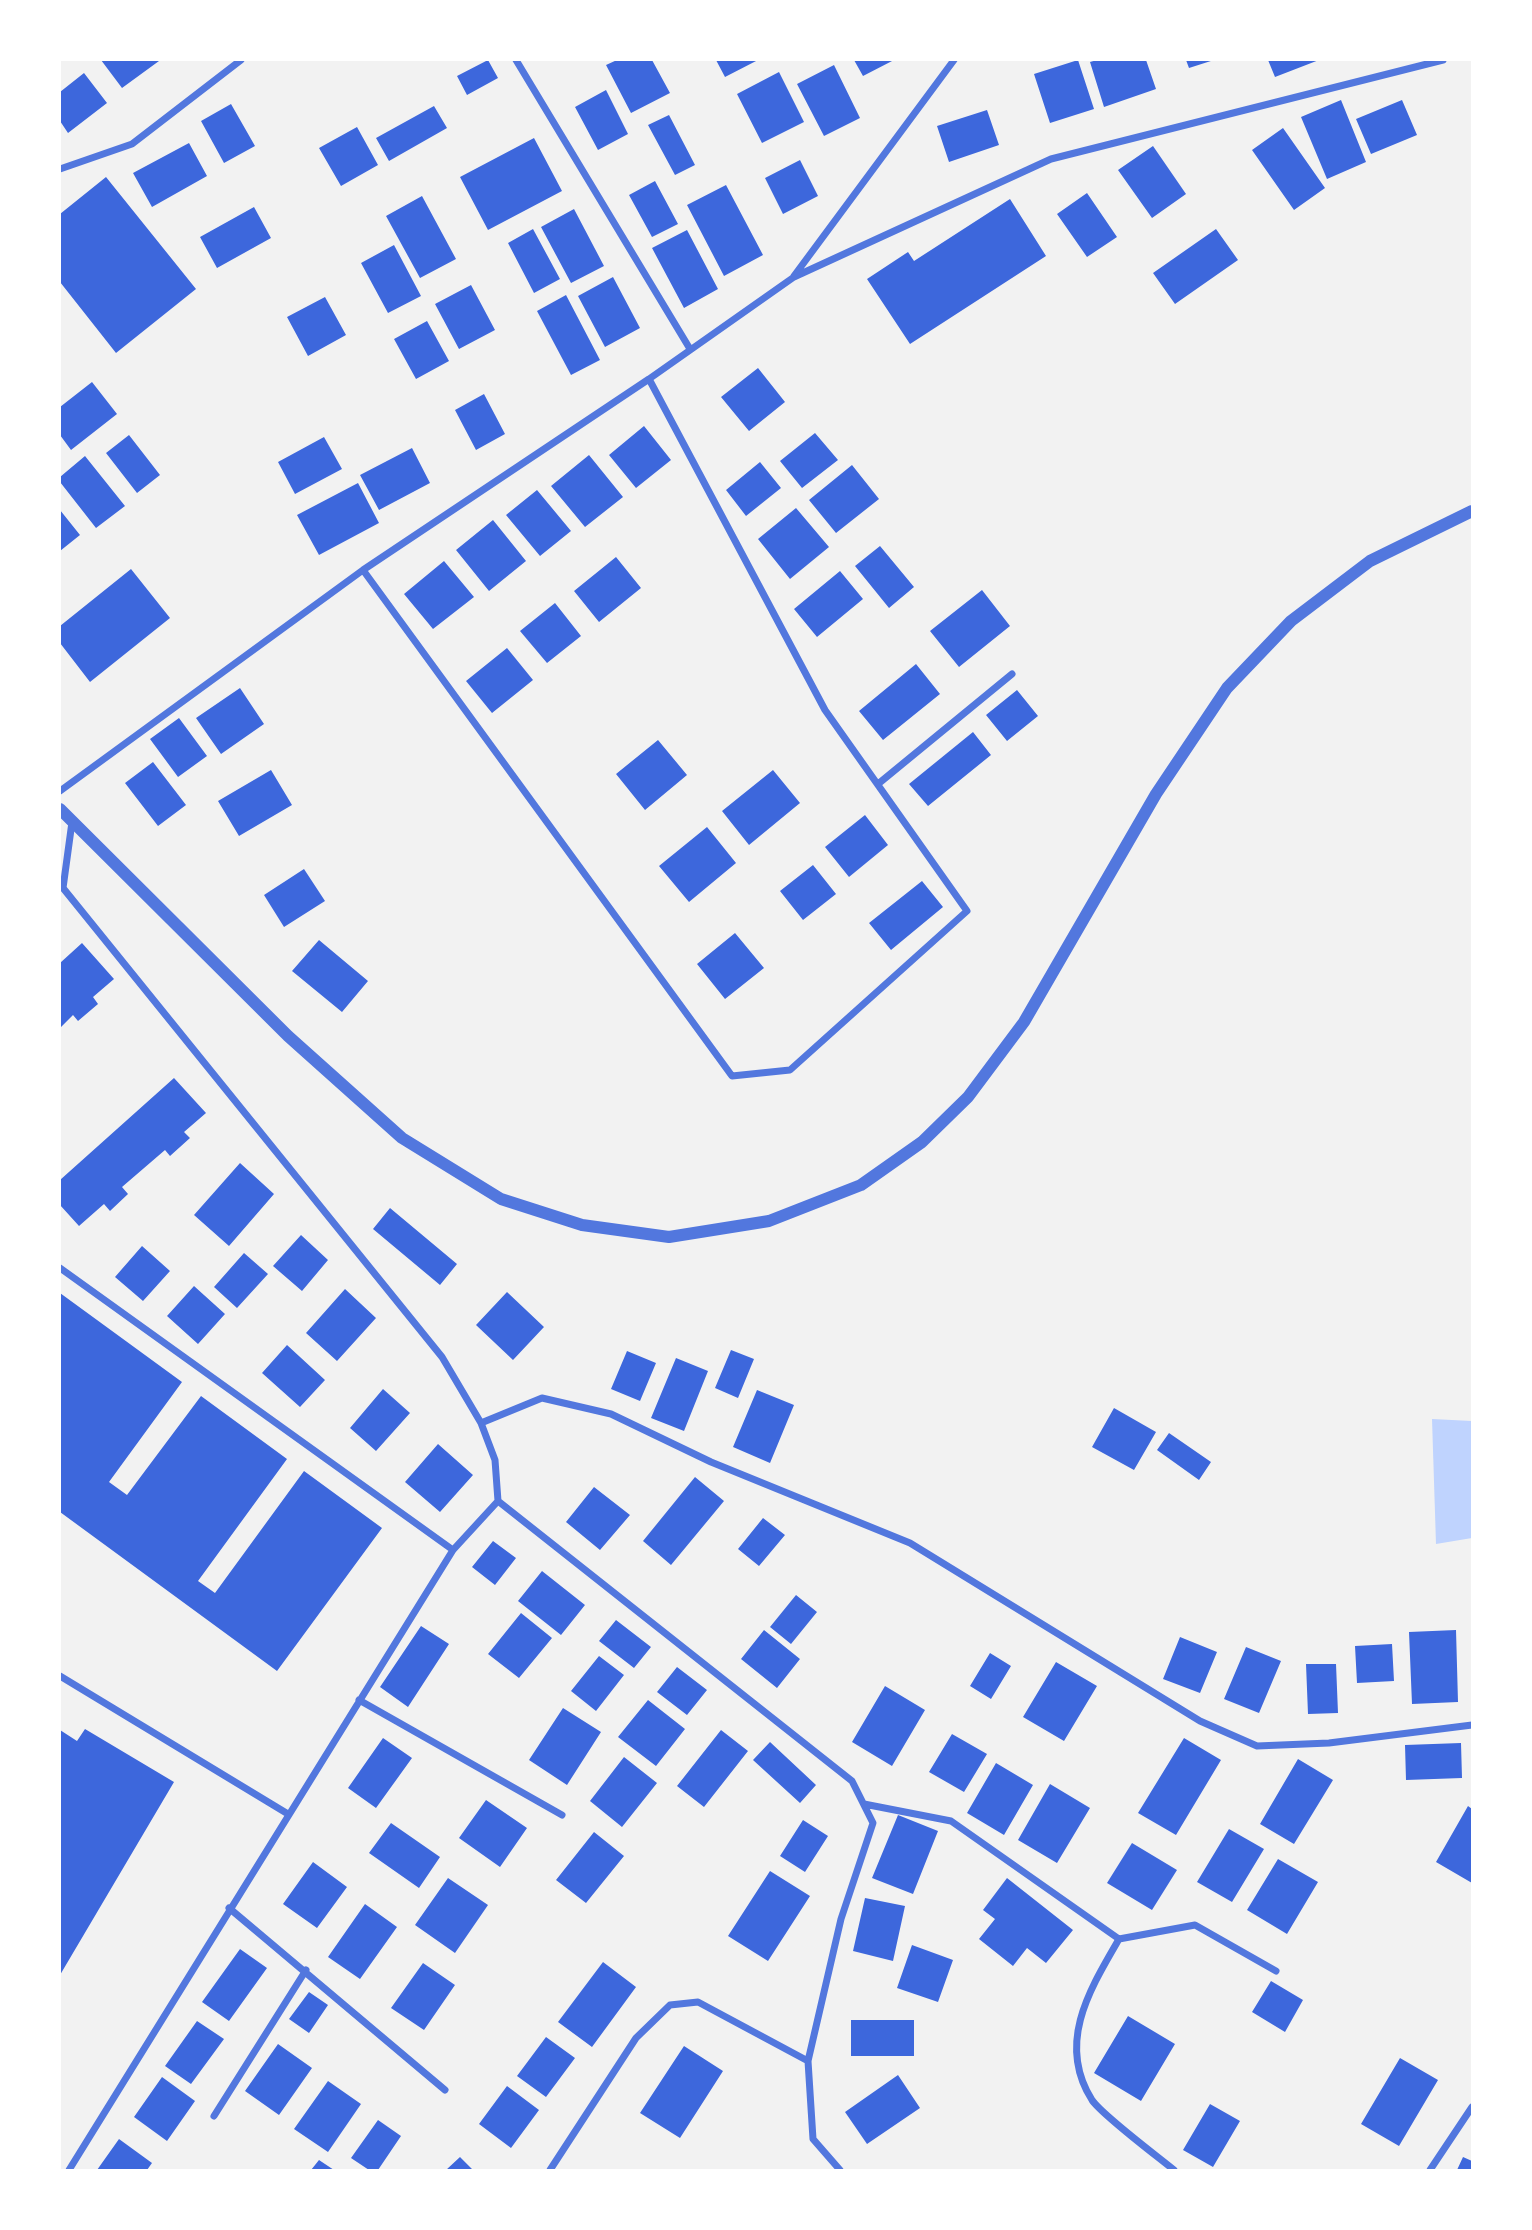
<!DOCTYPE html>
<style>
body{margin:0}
#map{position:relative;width:1532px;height:2230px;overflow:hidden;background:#f2f2f2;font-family:Literata,serif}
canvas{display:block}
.frame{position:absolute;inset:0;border:61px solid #fff;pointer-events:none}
</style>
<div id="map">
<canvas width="1532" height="2230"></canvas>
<div class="frame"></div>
</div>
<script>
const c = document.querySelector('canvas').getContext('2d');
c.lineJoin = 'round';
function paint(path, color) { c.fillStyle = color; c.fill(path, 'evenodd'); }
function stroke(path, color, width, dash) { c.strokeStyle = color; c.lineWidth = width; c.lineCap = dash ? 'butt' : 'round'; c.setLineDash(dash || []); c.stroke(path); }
paint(new Path2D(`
 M 1432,1419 L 1472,1421 L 1472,1538 L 1436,1544 Z`), '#bfd3fe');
paint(new Path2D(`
 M 101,60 L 158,60 L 159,61 L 122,88 Z
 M 488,60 L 498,78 L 467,95 L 457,76 Z
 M 617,60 L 652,60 L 670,93 L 631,113 L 606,65 Z
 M 716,60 L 758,60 L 725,77 Z
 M 854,60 L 894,60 L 863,76 Z
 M 1078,60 L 1094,109 L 1050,123 L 1034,74 Z
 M 1097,60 L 1146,60 L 1156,89 L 1104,107 L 1090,62 Z
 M 1186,60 L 1214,60 L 1189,68 Z
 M 1268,60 L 1319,60 L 1275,77 Z
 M 834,65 L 860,118 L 824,136 L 797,84 Z
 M 779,72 L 804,122 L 762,143 L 737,94 Z
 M 84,73 L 107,103 L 68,133 L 60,121 L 60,92 Z
 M 606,90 L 628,134 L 598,150 L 575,107 Z
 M 1341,100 L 1366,162 L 1327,179 L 1301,117 Z
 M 1402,100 L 1417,135 L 1371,154 L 1356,119 Z
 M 231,104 L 255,146 L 224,163 L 201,121 Z
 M 434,106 L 447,128 L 389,161 L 376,138 Z
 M 987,110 L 999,145 L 949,162 L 937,126 Z
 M 669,115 L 695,165 L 675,175 L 648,125 Z
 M 357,127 L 378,165 L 341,186 L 319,148 Z
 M 1283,128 L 1325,188 L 1294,210 L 1252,150 Z
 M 534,138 L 562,191 L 488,230 L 460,177 Z
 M 189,143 L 207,176 L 152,207 L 133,173 Z
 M 1153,146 L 1186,194 L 1152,218 L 1118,170 Z
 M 800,160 L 818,196 L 783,214 L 765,178 Z
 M 106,177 L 196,289 L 116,353 L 60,282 L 60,214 Z
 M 655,181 L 678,224 L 652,237 L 629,195 Z
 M 726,185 L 763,255 L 724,276 L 687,205 Z
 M 1087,193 L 1117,237 L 1087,257 L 1057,214 Z
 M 422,196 L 456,259 L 420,278 L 386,216 Z
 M 1010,199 L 1046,256 L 910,344 L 867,279 L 908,252 L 914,261 Z
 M 254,207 L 271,238 L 217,268 L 200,237 Z
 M 574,209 L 604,266 L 571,283 L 541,227 Z
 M 533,229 L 560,279 L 534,293 L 508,243 Z
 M 1216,229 L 1238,260 L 1175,304 L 1153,273 Z
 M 687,230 L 718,289 L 684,308 L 652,248 Z
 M 394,245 L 421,296 L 388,313 L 361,263 Z
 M 613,277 L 640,328 L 605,347 L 578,296 Z
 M 471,285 L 495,330 L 459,349 L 435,304 Z
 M 566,295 L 600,360 L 571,375 L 537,311 Z
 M 325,297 L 346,335 L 308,356 L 287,317 Z
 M 427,321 L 449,361 L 416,379 L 394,339 Z
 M 758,368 L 785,402 L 749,431 L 721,397 Z
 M 92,382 L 117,414 L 71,450 L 60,435 L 60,407 Z
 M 484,394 L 505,434 L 476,450 L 455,410 Z
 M 644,426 L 671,460 L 636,488 L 609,455 Z
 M 815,433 L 838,460 L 802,488 L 780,461 Z
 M 129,435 L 160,475 L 137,493 L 106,453 Z
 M 324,437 L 342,469 L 295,494 L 278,462 Z
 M 412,448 L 430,483 L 379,510 L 360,475 Z
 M 589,455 L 623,497 L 585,527 L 551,486 Z
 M 85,456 L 125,506 L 96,528 L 60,482 L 60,477 Z
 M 760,462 L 781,488 L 746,516 L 726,490 Z
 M 852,465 L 879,499 L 836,533 L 809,500 Z
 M 358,483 L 379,523 L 319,555 L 297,515 Z
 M 537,490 L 571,531 L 540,556 L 506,515 Z
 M 796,508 L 829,547 L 790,579 L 758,539 Z
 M 60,510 L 80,535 L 60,551 Z
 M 493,520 L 526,561 L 489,591 L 456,550 Z
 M 880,546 L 914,587 L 889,608 L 855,566 Z
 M 616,557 L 641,588 L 599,622 L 574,591 Z
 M 444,561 L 474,597 L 433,629 L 404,594 Z
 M 131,569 L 170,618 L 90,682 L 60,643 L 60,626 Z
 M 840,571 L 863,599 L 817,637 L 794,609 Z
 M 982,590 L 1010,626 L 959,667 L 930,631 Z
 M 555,603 L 581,636 L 547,663 L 520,631 Z
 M 507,648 L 533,680 L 492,713 L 466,681 Z
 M 916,664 L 940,694 L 883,740 L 859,711 Z
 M 240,688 L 264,724 L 221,754 L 196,718 Z
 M 1017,690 L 1038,716 L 1007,741 L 986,715 Z
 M 179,718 L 207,756 L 178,777 L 150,739 Z
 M 973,732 L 991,755 L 928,806 L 909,784 Z
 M 658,740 L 687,775 L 645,810 L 616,774 Z
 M 153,762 L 186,805 L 158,826 L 125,783 Z
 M 271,770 L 292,805 L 239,836 L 218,801 Z
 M 773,770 L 800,803 L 749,845 L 722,811 Z
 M 865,815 L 888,845 L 849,877 L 825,847 Z
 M 707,827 L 736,863 L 689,902 L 659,866 Z
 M 813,865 L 836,894 L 803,920 L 780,891 Z
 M 304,869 L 325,901 L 284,927 L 264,895 Z
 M 922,881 L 943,907 L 891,950 L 869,923 Z
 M 735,933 L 764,968 L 725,999 L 697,964 Z
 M 319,940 L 368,981 L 342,1012 L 292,971 Z
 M 82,943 L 114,979 L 93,997 L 98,1004 L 78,1021 L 73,1015 L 60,1028 L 60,963 Z
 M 174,1078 L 206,1113 L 184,1132 L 190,1138 L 170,1156 L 165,1150 L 122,1187 L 128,1194 L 110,1211 L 104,1204 L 79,1226 L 60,1205 L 60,1180 Z
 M 240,1163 L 274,1194 L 229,1246 L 194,1215 Z
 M 390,1208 L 457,1264 L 440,1285 L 373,1229 Z
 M 301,1235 L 328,1260 L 302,1291 L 273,1266 Z
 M 142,1246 L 170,1271 L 143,1301 L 115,1277 Z
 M 244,1253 L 268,1274 L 237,1308 L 214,1287 Z
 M 194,1286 L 225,1314 L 198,1344 L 167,1316 Z
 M 345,1289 L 376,1318 L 337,1361 L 306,1333 Z
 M 507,1292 L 544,1327 L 513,1360 L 476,1325 Z
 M 60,1293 L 182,1382 L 109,1482 L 127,1495 L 201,1396 L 287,1459 L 198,1581 L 215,1593 L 304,1471 L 382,1528 L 277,1671 L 60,1512 Z
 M 287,1345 L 325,1380 L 300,1407 L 262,1373 Z
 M 731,1350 L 754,1359 L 738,1398 L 715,1388 Z
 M 627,1351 L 656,1363 L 640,1401 L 611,1389 Z
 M 676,1358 L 708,1371 L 684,1431 L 651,1418 Z
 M 383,1389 L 410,1413 L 376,1451 L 350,1428 Z
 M 757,1390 L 794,1405 L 770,1463 L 733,1447 Z
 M 1114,1408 L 1156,1432 L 1134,1470 L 1092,1447 Z
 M 1169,1433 L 1211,1462 L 1199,1480 L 1157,1450 Z
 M 438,1444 L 473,1475 L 440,1512 L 405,1482 Z
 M 695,1477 L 724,1501 L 671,1565 L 643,1541 Z
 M 594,1487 L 630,1515 L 600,1550 L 566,1522 Z
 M 763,1518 L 785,1535 L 759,1566 L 738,1549 Z
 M 493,1541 L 516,1558 L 495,1585 L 472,1567 Z
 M 542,1571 L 585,1605 L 561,1635 L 518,1601 Z
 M 796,1595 L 817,1612 L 791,1644 L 770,1627 Z
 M 521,1613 L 552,1638 L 519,1678 L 488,1654 Z
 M 616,1620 L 651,1647 L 634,1668 L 599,1641 Z
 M 421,1626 L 449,1644 L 408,1707 L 380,1687 Z
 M 764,1630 L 800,1659 L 777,1688 L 741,1659 Z
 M 1456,1630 L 1458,1702 L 1412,1704 L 1409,1632 Z
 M 1180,1637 L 1217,1652 L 1200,1693 L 1163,1679 Z
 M 1392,1644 L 1394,1681 L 1357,1683 L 1355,1646 Z
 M 1246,1647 L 1281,1661 L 1259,1713 L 1224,1699 Z
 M 990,1653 L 1011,1666 L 991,1699 L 970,1686 Z
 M 599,1656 L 624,1675 L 596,1711 L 571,1691 Z
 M 1056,1662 L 1097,1686 L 1064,1741 L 1023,1717 Z
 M 1306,1664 L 1336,1664 L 1338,1713 L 1308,1714 Z
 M 677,1667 L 707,1690 L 687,1715 L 657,1692 Z
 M 885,1686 L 925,1710 L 892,1766 L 852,1742 Z
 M 648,1700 L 685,1729 L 656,1766 L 618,1737 Z
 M 563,1708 L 601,1732 L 567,1785 L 529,1760 Z
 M 85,1729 L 174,1782 L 60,1975 L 60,1730 L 77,1741 Z
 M 721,1730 L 748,1751 L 704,1807 L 677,1786 Z
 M 952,1734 L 987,1754 L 964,1792 L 929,1772 Z
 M 383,1738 L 412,1758 L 376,1808 L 348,1788 Z
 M 1184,1738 L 1221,1760 L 1176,1835 L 1138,1813 Z
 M 770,1742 L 816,1785 L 800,1803 L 753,1760 Z
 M 1461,1743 L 1462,1778 L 1406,1780 L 1405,1745 Z
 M 624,1757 L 657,1783 L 622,1827 L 590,1801 Z
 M 1298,1759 L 1333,1780 L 1294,1844 L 1260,1824 Z
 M 996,1763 L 1033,1785 L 1004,1835 L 967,1813 Z
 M 1050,1784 L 1090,1808 L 1057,1863 L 1018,1840 Z
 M 486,1800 L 527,1828 L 500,1867 L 459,1838 Z
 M 1468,1806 L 1472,1809 L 1472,1883 L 1436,1862 Z
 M 898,1815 L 938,1831 L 913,1894 L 872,1878 Z
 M 803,1820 L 828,1836 L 805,1872 L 780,1856 Z
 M 391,1823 L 440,1857 L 419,1888 L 369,1853 Z
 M 1229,1829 L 1264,1849 L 1232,1902 L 1197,1882 Z
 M 594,1832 L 624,1856 L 586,1903 L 556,1880 Z
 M 1132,1843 L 1177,1870 L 1152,1910 L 1107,1883 Z
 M 1278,1859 L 1318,1882 L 1287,1934 L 1247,1910 Z
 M 313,1862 L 347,1887 L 317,1928 L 283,1904 Z
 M 770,1871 L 810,1896 L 768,1961 L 728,1936 Z
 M 448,1878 L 488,1905 L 455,1953 L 415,1925 Z
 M 1007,1878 L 1073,1930 L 1046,1963 L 1027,1948 L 1013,1966 L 979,1939 L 995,1919 L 983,1910 Z
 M 865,1898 L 905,1906 L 893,1961 L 853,1951 Z
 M 365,1904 L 397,1927 L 360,1979 L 328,1957 Z
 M 912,1945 L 953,1960 L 938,2002 L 897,1988 Z
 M 240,1949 L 267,1968 L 229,2021 L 202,2002 Z
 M 603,1962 L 636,1987 L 592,2047 L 558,2022 Z
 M 423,1963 L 455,1985 L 424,2030 L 391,2008 Z
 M 1271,1981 L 1303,2000 L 1285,2032 L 1252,2012 Z
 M 309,1992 L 328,2005 L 309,2033 L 289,2019 Z
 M 1128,2016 L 1175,2044 L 1141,2101 L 1094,2073 Z
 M 851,2020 L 914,2020 L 914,2056 L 851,2056 Z
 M 197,2021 L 224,2039 L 191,2084 L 165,2066 Z
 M 546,2037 L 575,2058 L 546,2097 L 517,2076 Z
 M 278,2044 L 312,2068 L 279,2115 L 245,2091 Z
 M 684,2046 L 723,2071 L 680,2138 L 640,2113 Z
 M 1400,2058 L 1438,2080 L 1399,2146 L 1361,2124 Z
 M 898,2075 L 920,2108 L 867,2144 L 845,2112 Z
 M 162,2077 L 195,2101 L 167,2141 L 134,2117 Z
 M 328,2081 L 361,2104 L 328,2152 L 294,2129 Z
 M 507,2086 L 539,2110 L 511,2148 L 479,2124 Z
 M 1210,2104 L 1240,2121 L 1213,2167 L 1183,2150 Z
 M 378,2120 L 401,2136 L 378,2170 L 369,2170 L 351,2158 Z
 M 119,2139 L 152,2163 L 147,2170 L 97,2170 Z
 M 460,2157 L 473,2170 L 446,2170 Z
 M 1463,2157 L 1472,2161 L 1472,2170 L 1457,2170 Z
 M 319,2160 L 334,2170 L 311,2170 Z`), '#3d67dc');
stroke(new Path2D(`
 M 516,60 L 690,349
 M 60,169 L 132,144 L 241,60
 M 794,276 L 954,60
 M 363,570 L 732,1076 L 790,1070 L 967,911 L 825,710 L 649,379
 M 878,784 L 1012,674
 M 60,791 L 363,570 L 649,379 L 794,277 L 1051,159 L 1443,60
 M 60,1268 L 453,1550
 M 481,1423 L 542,1398 L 611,1414 L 711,1462 L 910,1543 L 1200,1721 L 1257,1746 L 1329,1743 L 1472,1725
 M 498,1501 L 852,1781 L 873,1823 L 841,1919 L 808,2061 L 813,2139 L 840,2170
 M 60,1676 L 288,1814
 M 359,1700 L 562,1815
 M 864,1804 L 951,1821 L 1119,1939 L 1195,1925 L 1276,1971
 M 229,1908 L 445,2090
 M 1119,1939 C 1090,1989 1056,2043 1092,2100 C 1102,2115 1157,2156 1174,2170
 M 214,2116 L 306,1970
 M 69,2170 L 453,1550 L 498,1501 L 495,1460 L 481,1423 L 442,1357 L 63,888 L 72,822
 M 550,2170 L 636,2038 L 670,2005 L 698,2002 L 808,2061
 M 1430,2170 L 1472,2107`), '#5277de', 7);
stroke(new Path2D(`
 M 60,809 L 288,1036 L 402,1138 L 501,1199 L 582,1225 L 669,1237 L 769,1221 L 861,1185 L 922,1142 L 968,1097 L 1024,1022 L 1156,794 L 1227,688 L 1291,621 L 1370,561 L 1472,511`), '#5277de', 12);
</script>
